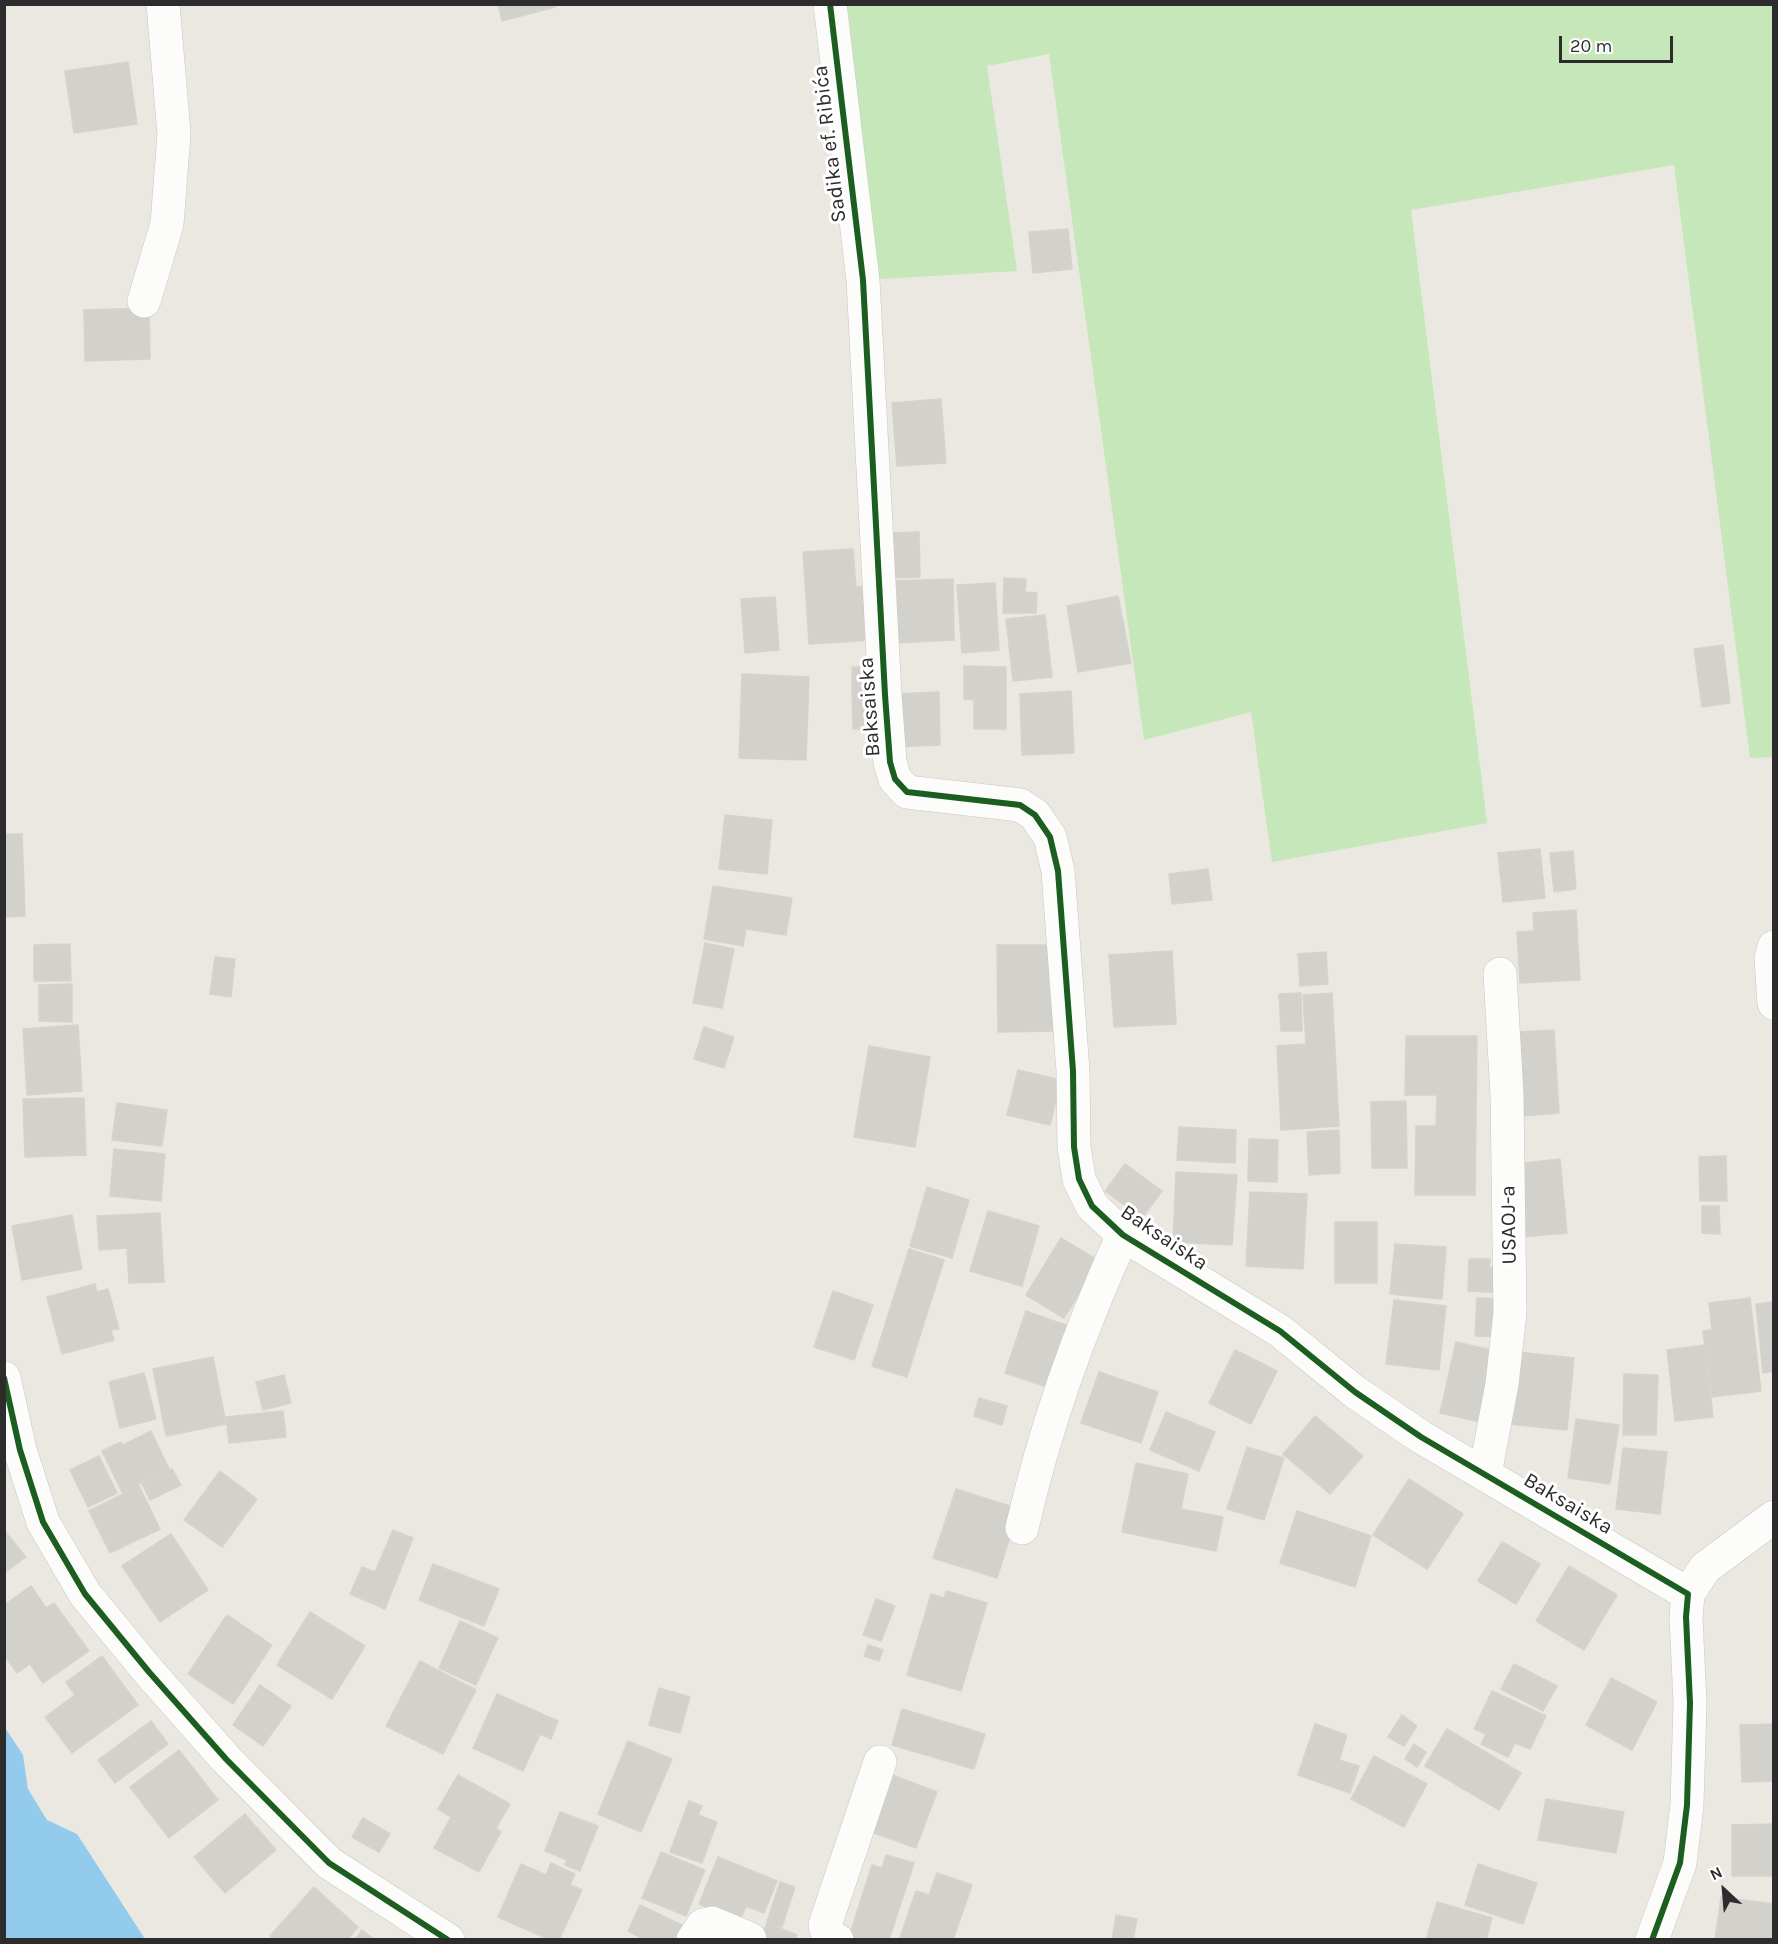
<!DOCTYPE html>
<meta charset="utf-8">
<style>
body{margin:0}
#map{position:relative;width:1778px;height:1944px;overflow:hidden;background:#eae8e1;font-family:Karla,sans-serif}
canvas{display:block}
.frame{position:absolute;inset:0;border:6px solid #2c2c2c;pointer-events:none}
.north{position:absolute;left:1694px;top:1860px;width:60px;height:60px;-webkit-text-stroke:4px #fff;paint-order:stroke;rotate:334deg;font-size:16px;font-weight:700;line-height:24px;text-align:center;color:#2c2c2c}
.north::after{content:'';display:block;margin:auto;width:21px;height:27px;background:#2c2c2c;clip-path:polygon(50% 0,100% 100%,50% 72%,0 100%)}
.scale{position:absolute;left:1559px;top:36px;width:114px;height:27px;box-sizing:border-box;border:3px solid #2c2c2c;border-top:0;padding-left:8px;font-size:18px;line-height:21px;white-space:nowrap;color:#2c2c2c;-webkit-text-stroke:4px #fff;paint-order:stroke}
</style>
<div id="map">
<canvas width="1778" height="1944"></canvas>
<div class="frame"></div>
<div class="north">N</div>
<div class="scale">20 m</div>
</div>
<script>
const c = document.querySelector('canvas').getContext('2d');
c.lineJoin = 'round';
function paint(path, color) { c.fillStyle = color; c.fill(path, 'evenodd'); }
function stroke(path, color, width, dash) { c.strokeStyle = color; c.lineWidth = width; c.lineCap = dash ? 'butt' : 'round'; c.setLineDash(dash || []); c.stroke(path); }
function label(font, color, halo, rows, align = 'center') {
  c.font = font + ' Karla,sans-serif'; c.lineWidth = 6; c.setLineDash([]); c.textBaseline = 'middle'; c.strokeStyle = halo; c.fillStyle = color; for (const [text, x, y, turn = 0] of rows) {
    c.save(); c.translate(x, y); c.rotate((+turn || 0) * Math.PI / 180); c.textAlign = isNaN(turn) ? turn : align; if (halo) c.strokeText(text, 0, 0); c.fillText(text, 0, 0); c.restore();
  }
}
paint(new Path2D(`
 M 830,5 L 1773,5 L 1773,757 L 1750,758 L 1674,165 L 1411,210 L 1487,823 L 1272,862 L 1251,712 L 1144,740 L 1049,54 L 987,66 L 1017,271 L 863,280 Z`), '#c6e7b9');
paint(new Path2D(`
 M 4,1726 L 23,1755 L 28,1789 L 47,1820 L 77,1834 L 145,1939 L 5,1939 Z`), '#93cbed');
const building = new Path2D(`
 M 498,4 L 554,4 L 555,7 L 502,21 Z
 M 128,62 L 137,124 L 74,133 L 65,71 Z
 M 1068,229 L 1072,269 L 1033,273 L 1029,232 Z
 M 149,308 L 150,359 L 85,361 L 84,310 Z
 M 941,399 L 946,463 L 897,466 L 892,403 Z
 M 919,532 L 920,577 L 890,578 L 889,533 Z
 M 853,549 L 856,587 L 870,586 L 873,640 L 809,644 L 803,552 Z
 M 1004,578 L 1026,579 L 1025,592 L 1037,593 L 1036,613 L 1003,613 Z
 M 953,579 L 954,640 L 893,643 L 891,581 Z
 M 995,583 L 999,650 L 962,653 L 957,585 Z
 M 1118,596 L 1131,663 L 1078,672 L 1067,606 Z
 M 775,597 L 779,650 L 745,653 L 741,599 Z
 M 1045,615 L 1052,677 L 1013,681 L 1006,619 Z
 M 1723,645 L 1730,703 L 1702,707 L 1694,649 Z
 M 964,666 L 1006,667 L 1006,729 L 974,729 L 974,700 L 964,699 Z
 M 852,667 L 875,667 L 875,691 L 852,692 Z
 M 742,674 L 809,677 L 806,760 L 739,758 Z
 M 1071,691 L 1074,753 L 1022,755 L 1020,694 Z
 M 877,692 L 878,728 L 853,729 L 852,693 Z
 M 939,692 L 940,745 L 894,747 L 893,694 Z
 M 725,815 L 772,820 L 767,874 L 719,869 Z
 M 4,834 L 22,834 L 25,916 L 4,917 Z
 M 1540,849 L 1545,898 L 1503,902 L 1498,853 Z
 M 1573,851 L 1576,889 L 1554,892 L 1550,853 Z
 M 1208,869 L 1212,900 L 1172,904 L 1169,874 Z
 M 713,886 L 792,898 L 786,935 L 746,929 L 743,946 L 704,939 Z
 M 1576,910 L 1580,980 L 1520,983 L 1517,932 L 1534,931 L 1533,913 Z
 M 705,943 L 734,949 L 722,1008 L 693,1003 Z
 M 70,944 L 71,981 L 34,981 L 34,945 Z
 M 997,945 L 1055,945 L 1056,1031 L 998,1032 Z
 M 1172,951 L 1176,1024 L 1114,1027 L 1109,955 Z
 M 1326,952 L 1328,984 L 1300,986 L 1298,954 Z
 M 215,957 L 235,959 L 231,997 L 210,994 Z
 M 72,984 L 72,1022 L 39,1021 L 39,985 Z
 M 1301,993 L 1302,1031 L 1281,1031 L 1279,994 Z
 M 1332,993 L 1339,1126 L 1281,1130 L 1277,1046 L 1306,1044 L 1303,995 Z
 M 78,1025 L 82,1091 L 27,1095 L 23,1029 Z
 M 704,1027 L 734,1037 L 724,1068 L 694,1059 Z
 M 1554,1030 L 1559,1113 L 1522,1116 L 1517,1032 Z
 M 1406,1036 L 1477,1036 L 1475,1195 L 1415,1195 L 1416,1126 L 1436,1126 L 1437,1095 L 1405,1095 Z
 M 869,1046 L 930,1057 L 915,1147 L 854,1137 Z
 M 1018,1070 L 1061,1080 L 1050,1125 L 1007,1115 Z
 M 84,1098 L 86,1155 L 25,1157 L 23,1099 Z
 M 1406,1101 L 1407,1168 L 1372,1168 L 1371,1102 Z
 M 117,1103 L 167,1110 L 162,1146 L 112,1140 Z
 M 1179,1127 L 1236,1130 L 1235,1163 L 1177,1160 Z
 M 1339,1130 L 1340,1173 L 1309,1175 L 1307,1132 Z
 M 1249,1139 L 1278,1140 L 1277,1182 L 1248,1181 Z
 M 114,1149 L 165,1154 L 161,1201 L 110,1196 Z
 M 1726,1156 L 1727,1201 L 1700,1201 L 1699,1157 Z
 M 1560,1159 L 1567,1233 L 1522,1237 L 1515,1164 Z
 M 1125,1164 L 1162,1191 L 1142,1218 L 1105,1191 Z
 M 1176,1172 L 1237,1175 L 1232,1245 L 1173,1242 Z
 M 927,1187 L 969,1200 L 952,1258 L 910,1246 Z
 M 1250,1192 L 1307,1194 L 1303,1269 L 1246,1266 Z
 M 1702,1206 L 1719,1206 L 1720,1234 L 1702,1233 Z
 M 988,1211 L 1039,1226 L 1022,1286 L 970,1271 Z
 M 160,1213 L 164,1282 L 129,1283 L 127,1248 L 99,1250 L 97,1216 Z
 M 72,1215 L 82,1269 L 22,1280 L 12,1226 Z
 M 1335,1222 L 1377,1222 L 1377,1283 L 1335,1283 Z
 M 1061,1238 L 1099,1261 L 1064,1318 L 1026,1295 Z
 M 1395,1244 L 1446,1247 L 1442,1299 L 1390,1294 Z
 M 909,1249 L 944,1260 L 907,1377 L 872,1366 Z
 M 1469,1259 L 1490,1259 L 1489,1267 L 1504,1268 L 1503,1293 L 1468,1291 Z
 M 95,1284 L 97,1292 L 108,1289 L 119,1329 L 111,1330 L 114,1340 L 62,1354 L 47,1297 Z
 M 833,1291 L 873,1305 L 854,1360 L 814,1347 Z
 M 1477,1298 L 1506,1299 L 1504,1337 L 1475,1336 Z
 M 1750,1298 L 1761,1391 L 1712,1397 L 1703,1331 L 1712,1330 L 1709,1303 Z
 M 1394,1300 L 1446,1306 L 1439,1370 L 1386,1364 Z
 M 1774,1302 L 1774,1371 L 1763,1373 L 1756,1304 Z
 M 1026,1311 L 1074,1328 L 1053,1389 L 1005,1373 Z
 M 1456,1342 L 1505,1353 L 1489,1424 L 1440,1413 Z
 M 1705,1345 L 1713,1417 L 1675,1421 L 1667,1350 Z
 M 1235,1350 L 1277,1371 L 1251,1424 L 1209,1403 Z
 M 1517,1352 L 1574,1358 L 1567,1430 L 1509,1424 Z
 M 213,1357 L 226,1424 L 166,1436 L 153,1369 Z
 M 1099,1372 L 1158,1392 L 1141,1443 L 1081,1423 Z
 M 144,1373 L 156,1419 L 120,1428 L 109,1382 Z
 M 1624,1374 L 1658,1375 L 1656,1435 L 1623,1435 Z
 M 284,1375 L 291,1403 L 263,1410 L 256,1382 Z
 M 979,1398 L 1007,1406 L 1002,1425 L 974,1416 Z
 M 283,1411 L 286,1437 L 229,1443 L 226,1417 Z
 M 1166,1412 L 1215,1432 L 1199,1471 L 1150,1450 Z
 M 1315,1416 L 1363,1456 L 1330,1494 L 1283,1454 Z
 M 1576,1419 L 1619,1425 L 1610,1484 L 1568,1478 Z
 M 151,1431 L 169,1469 L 138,1484 L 160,1529 L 110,1553 L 89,1511 L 123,1494 L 102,1451 L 121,1442 L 123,1445 Z
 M 1247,1447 L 1284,1458 L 1264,1520 L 1227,1509 Z
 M 1623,1448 L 1667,1452 L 1660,1514 L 1616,1509 Z
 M 99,1456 L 117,1493 L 88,1507 L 70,1470 Z
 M 1136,1463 L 1188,1474 L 1181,1509 L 1223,1517 L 1216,1551 L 1122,1532 Z
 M 172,1469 L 181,1485 L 150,1500 L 142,1484 Z
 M 220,1471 L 257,1499 L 222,1547 L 184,1520 Z
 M 1409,1479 L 1463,1514 L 1427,1569 L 1373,1535 Z
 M 956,1489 L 1019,1509 L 997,1578 L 933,1558 Z
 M 1297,1511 L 1371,1536 L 1355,1587 L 1280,1563 Z
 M 4,1530 L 26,1557 L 4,1573 Z
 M 393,1530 L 413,1538 L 385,1609 L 350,1594 L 362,1567 L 375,1572 Z
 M 171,1534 L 208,1590 L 160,1622 L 122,1566 Z
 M 1502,1542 L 1540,1564 L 1516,1604 L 1478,1581 Z
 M 433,1564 L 499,1589 L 484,1626 L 419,1600 Z
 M 1569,1566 L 1617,1595 L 1584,1650 L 1536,1621 Z
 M 31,1586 L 46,1608 L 54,1603 L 89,1651 L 43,1683 L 30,1664 L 17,1673 L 4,1655 L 4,1605 Z
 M 946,1591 L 987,1603 L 961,1691 L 907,1675 L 931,1594 L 944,1598 Z
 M 876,1599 L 895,1606 L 881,1641 L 863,1635 Z
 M 310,1612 L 365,1646 L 332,1699 L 277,1665 Z
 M 227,1615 L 272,1645 L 233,1704 L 188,1674 Z
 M 460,1621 L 498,1638 L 476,1685 L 439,1668 Z
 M 868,1645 L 883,1650 L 879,1661 L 864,1656 Z
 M 102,1656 L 138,1705 L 72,1753 L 45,1717 L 75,1695 L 66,1682 Z
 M 420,1661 L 476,1690 L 443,1754 L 386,1726 Z
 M 1514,1664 L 1557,1686 L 1543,1711 L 1501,1689 Z
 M 1611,1678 L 1657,1702 L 1632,1750 L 1586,1725 Z
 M 260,1685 L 291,1706 L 263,1746 L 233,1725 Z
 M 659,1688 L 690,1697 L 680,1733 L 649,1725 Z
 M 1492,1691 L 1546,1716 L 1530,1749 L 1515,1743 L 1508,1757 L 1481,1744 L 1486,1734 L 1474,1729 Z
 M 497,1694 L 558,1721 L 551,1739 L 540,1734 L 523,1771 L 473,1748 Z
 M 902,1709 L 985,1734 L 974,1769 L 892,1745 Z
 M 1402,1715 L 1417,1726 L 1404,1746 L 1388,1737 Z
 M 151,1721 L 168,1744 L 115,1783 L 98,1760 Z
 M 1315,1724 L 1347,1735 L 1339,1760 L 1359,1766 L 1350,1793 L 1298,1775 Z
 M 1774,1724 L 1774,1781 L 1742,1782 L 1740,1725 Z
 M 1447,1729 L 1521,1773 L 1499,1810 L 1425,1766 Z
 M 628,1741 L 672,1759 L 641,1832 L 598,1814 Z
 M 1414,1744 L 1426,1752 L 1417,1767 L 1405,1759 Z
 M 179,1750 L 218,1800 L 169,1838 L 130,1787 Z
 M 1374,1756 L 1427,1784 L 1404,1827 L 1351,1799 Z
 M 458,1775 L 510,1804 L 496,1828 L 501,1832 L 479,1872 L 434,1848 L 451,1817 L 438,1809 Z
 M 892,1775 L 937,1792 L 916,1848 L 871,1832 Z
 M 1546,1799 L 1624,1812 L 1616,1853 L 1538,1840 Z
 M 689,1801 L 702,1806 L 698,1815 L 717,1822 L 702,1863 L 670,1852 Z
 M 560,1812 L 598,1826 L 580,1871 L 565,1865 L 567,1860 L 545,1851 Z
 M 245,1814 L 276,1850 L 225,1893 L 194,1857 Z
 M 363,1818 L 390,1834 L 379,1852 L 352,1837 Z
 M 1774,1824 L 1774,1876 L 1732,1876 L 1732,1825 Z
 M 661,1852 L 705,1870 L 686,1916 L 642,1898 Z
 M 886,1855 L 914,1863 L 889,1940 L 848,1940 L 872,1865 L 882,1868 Z
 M 718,1857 L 777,1881 L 764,1913 L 746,1906 L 740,1921 L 699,1904 Z
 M 551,1863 L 575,1874 L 570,1885 L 582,1890 L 559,1940 L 550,1940 L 498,1917 L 521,1864 L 546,1875 Z
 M 1478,1864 L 1537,1883 L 1523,1924 L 1465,1905 Z
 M 937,1873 L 972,1885 L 953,1940 L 899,1940 L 916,1891 L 929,1895 Z
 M 780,1882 L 795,1887 L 782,1927 L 767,1922 Z
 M 314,1887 L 358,1927 L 347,1940 L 274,1940 L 270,1936 Z
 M 1721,1897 L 1774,1904 L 1774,1940 L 1715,1940 Z
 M 1437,1902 L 1492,1918 L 1486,1940 L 1426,1940 Z
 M 640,1905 L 686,1927 L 680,1940 L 645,1940 L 628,1931 Z
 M 1116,1915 L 1137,1919 L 1133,1940 L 1112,1940 Z
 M 767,1923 L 797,1935 L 795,1940 L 761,1940 Z
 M 362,1930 L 375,1940 L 355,1940 Z`);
paint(building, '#d3d1cc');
stroke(building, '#d5d3cd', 1.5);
const minor = new Path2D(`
 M 830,4 L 863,280 L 885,695 L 890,762 L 895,779 L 907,792 L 1020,805 L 1035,815 L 1050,837 L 1058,871 L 1073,1071 L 1074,1147 L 1079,1179 L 1092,1206 L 1123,1235 L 1280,1331 L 1355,1392 L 1421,1437 L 1688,1594 L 1686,1617 L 1690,1703 L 1687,1805 L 1680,1863 L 1652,1940
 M 144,301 L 167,224 L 174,134 L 163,4
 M 1774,947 L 1771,958 L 1774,1003
 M 4,1378 L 20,1450 L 43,1522 L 85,1594 L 149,1672 L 226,1759 L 329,1863 L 448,1940
 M 1485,1474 L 1502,1384 L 1510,1313 L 1507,1095 L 1500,974
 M 1022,1528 C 1045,1427 1080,1329 1123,1235
 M 1688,1594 L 1705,1568 L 1774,1517
 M 693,1940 L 703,1925 L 712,1923 L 750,1939
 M 837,1940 L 827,1933 L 825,1925 L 880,1762`);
stroke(minor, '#c8c7c6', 34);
stroke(minor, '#fcfcfa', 33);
stroke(new Path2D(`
 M 830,4 L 863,280 L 885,695 L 890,762 L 895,779 L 907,792 L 1020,805 L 1035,815 L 1050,837 L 1058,871 L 1073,1071 L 1074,1147 L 1079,1179 L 1092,1206 L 1123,1235 L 1280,1331 L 1355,1392 L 1421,1437 L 1688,1594 L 1686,1617 L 1690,1703 L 1687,1805 L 1680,1863 L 1652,1940
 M 4,1378 L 20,1450 L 43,1522 L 85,1594 L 149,1672 L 226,1759 L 329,1863 L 448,1940`), '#1b5e20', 6);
label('21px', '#2c2c2c', '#fff', [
 ["Sadika ef. Ribića",830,144,-97],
 ["Baksaiska",870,707,-94],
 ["USAOJ-a",1509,1225,-91],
 ["Baksaiska",1164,1238,34],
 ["Baksaiska",1568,1504,31]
]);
</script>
